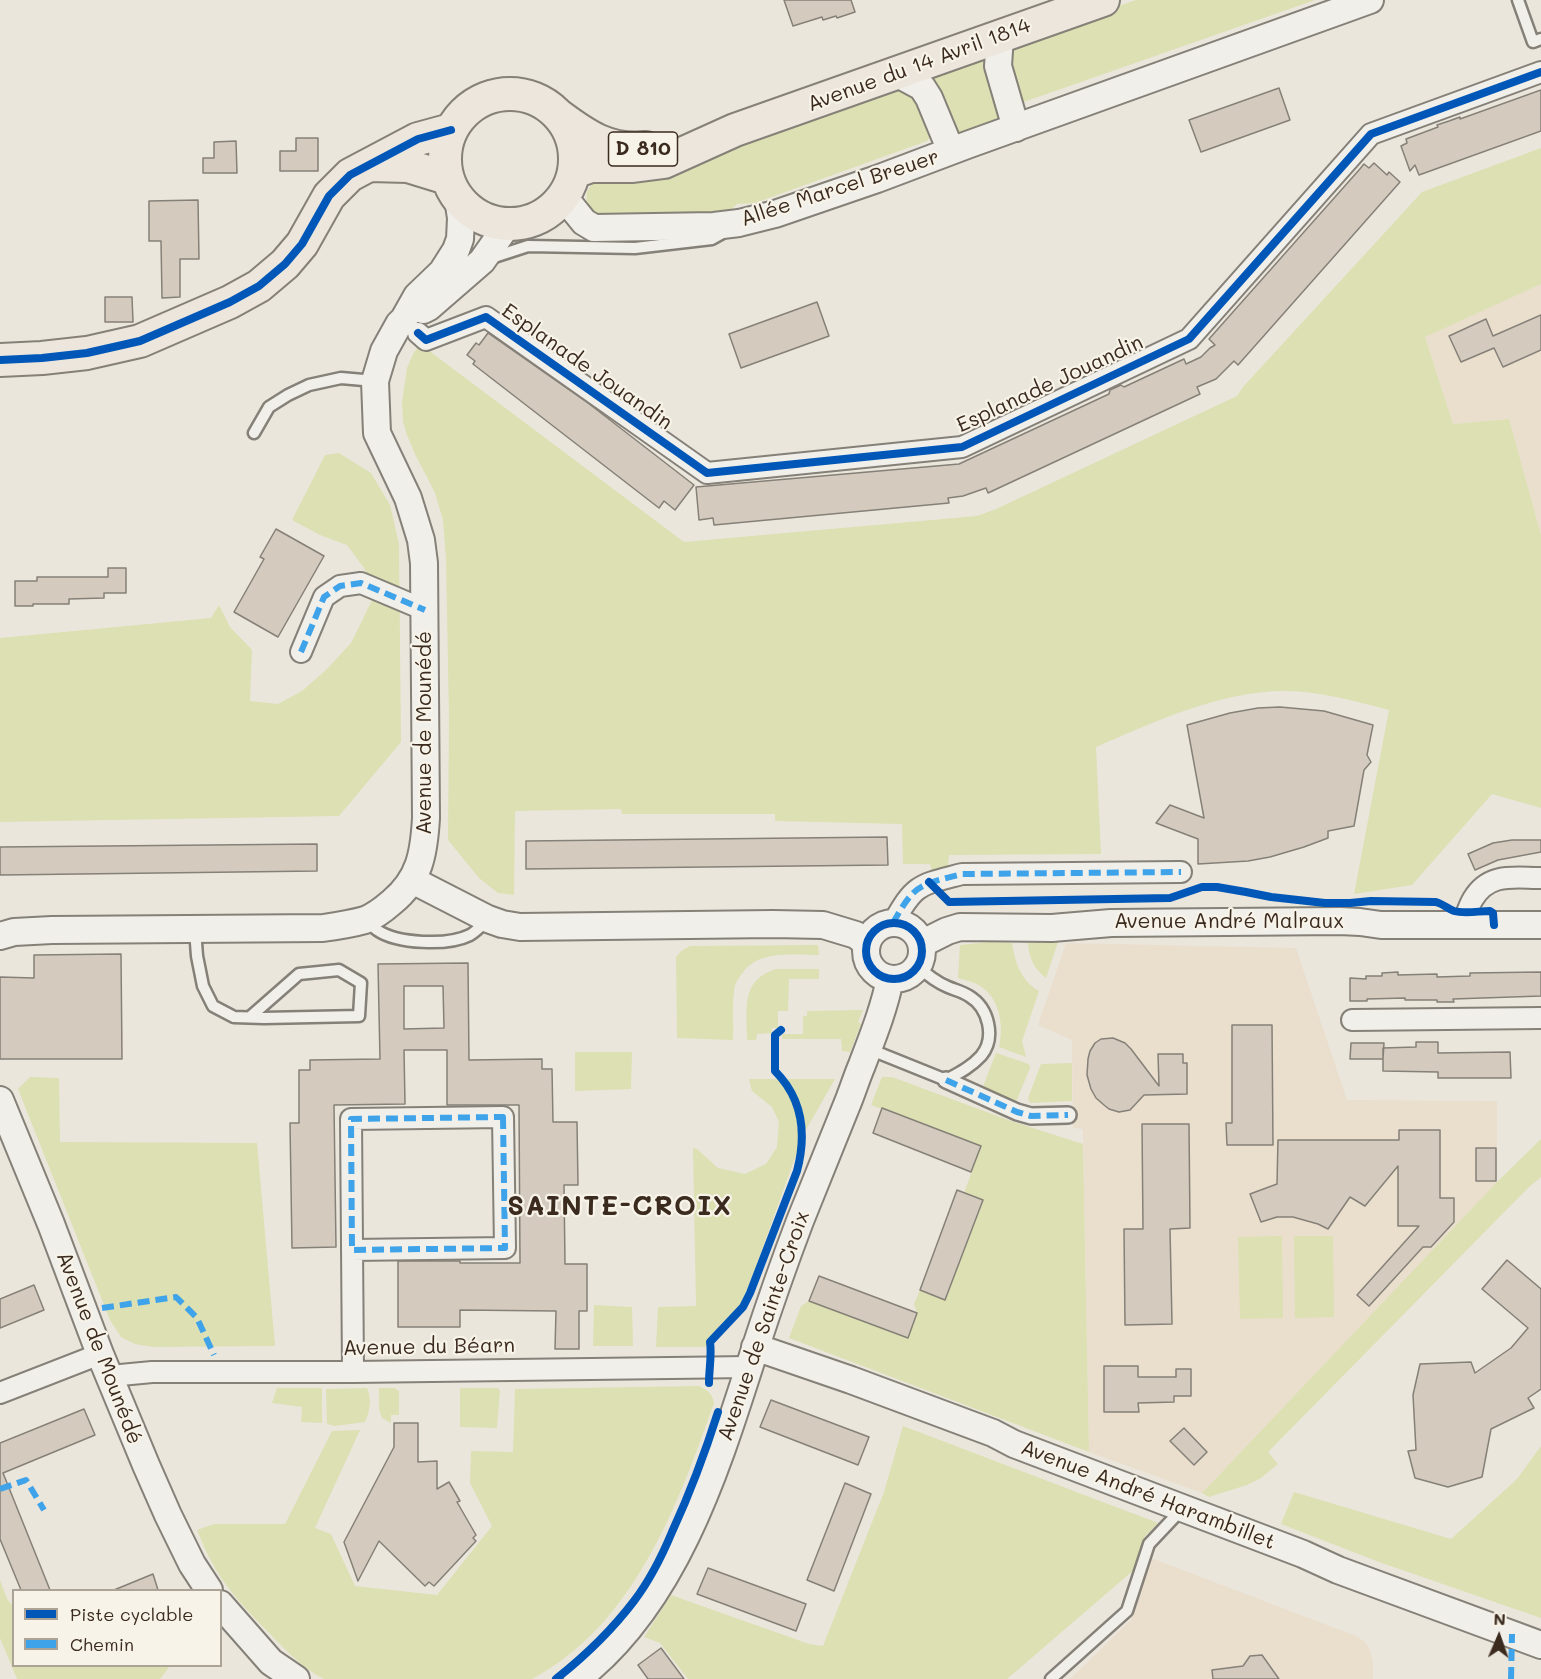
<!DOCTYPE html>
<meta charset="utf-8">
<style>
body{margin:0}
#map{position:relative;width:1541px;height:1679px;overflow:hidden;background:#ebe6dc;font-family:Mali,sans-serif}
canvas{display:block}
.legend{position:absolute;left:12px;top:1589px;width:210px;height:78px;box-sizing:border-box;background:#f7f3e8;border:2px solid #aca397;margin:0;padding:8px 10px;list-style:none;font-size:18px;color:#3b2a1e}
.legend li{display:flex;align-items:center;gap:12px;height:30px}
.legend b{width:30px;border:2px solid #aca397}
.north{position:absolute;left:1469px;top:1607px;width:60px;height:60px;-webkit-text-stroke:4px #f7f3e8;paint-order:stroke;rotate:2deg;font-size:16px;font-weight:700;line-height:24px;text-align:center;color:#3b2a1e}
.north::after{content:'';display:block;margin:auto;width:21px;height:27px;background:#3b2a1e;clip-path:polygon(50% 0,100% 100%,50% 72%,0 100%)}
</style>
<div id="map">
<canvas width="1541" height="1679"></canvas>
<ul class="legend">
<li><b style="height:8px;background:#0057b8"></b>Piste cyclable</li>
<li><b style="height:8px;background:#3fa3ea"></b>Chemin</li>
</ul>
<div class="north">N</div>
</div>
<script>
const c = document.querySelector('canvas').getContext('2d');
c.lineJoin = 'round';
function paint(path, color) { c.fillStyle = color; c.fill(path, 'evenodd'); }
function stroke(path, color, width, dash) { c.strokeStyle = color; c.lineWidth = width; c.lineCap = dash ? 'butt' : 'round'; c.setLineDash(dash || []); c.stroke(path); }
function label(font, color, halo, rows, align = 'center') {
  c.font = font + ' Mali,sans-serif'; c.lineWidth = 4.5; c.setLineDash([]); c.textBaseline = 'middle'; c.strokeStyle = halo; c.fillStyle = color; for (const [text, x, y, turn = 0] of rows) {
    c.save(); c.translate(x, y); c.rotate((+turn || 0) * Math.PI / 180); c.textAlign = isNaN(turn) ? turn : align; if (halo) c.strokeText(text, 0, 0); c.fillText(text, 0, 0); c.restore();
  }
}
paint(new Path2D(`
 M 1541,284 L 1541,535 L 1509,419 L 1453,424 L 1425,336 Z
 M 1066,943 L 1296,948 L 1347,1100 L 1497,1101 L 1497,1182 L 1202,1493 L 1089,1452 L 1083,1129 L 1073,1128 L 1072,1040 L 1038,1025 Z
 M 1151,1558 L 1356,1636 L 1365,1642 L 1370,1650 L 1373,1662 L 1373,1679 L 1070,1679 L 1131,1620 Z`), '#eadecd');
paint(new Path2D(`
 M 1136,0 L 1315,0 L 1021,103 L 1007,56 L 1016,47 L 1016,42 Z
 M 987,52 L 1006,117 L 960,139 L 920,76 Z
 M 899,84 L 917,96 L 932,135 L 927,141 L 755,203 L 737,204 L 726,214 L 609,220 L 589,208 C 585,197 585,190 595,182 Z
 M 1541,148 L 1541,284 L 1425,337 L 1453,424 L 1509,419 L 1541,535 L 1541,808 L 1492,794 L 1412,885 L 1354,894 L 1389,710 C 1354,701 1320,691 1285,691 C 1220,691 1154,722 1096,747 L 1101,854 L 949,855 L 948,867 L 932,871 L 930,864 L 903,864 L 902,824 L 775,821 L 775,814 L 622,814 L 621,809 L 515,811 L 514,895 L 498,893 L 479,878 L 448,840 L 449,717 L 446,559 L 443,520 L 435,493 L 415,454 L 407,435 L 403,422 L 402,402 L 407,368 L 413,354 L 420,344 L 684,542 L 977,516 L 996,509 L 1237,396 L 1243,387 L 1422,192 Z
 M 339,453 L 371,473 L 390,505 L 399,544 L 401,742 L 339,816 L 0,822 L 0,638 L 211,618 L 219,605 L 230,627 L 252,650 L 250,701 L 278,704 L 302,691 L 326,670 L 351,643 L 375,594 L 364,568 L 347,545 L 320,535 L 292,520 L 325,455 Z
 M 989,942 L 1012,943 C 1015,962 1021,981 1039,991 L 1022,1041 L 1026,1057 L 999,1047 C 1004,1027 1000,998 980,986 C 974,982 965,980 958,978 L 960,945 Z
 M 1058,942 L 1046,978 C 1034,969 1029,958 1028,943 Z
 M 818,945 L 819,955 C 792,955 757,949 741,975 C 737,980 734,986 734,992 C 732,1008 734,1024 733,1040 L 677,1038 L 676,957 L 681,951 L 690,946 Z
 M 776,969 L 819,969 L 819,979 L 789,979 L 788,1011 L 778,1011 L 778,1028 L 772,1028 L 772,1033 L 757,1034 L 756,1040 L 747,1040 C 747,1009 740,980 776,969 Z
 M 863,1010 L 858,1022 L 861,1024 L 850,1052 L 842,1051 L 841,1039 L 782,1039 L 782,1034 L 803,1034 L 803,1016 L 807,1016 L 807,1011 Z
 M 575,1052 L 632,1052 L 631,1089 L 575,1091 Z
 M 996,1053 L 1029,1064 L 1030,1068 L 1016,1102 L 983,1092 L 982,1089 Z
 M 1072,1063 L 1072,1101 L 1030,1103 L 1028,1098 L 1041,1064 Z
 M 30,1077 L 59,1078 L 60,1142 L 257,1143 L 275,1346 L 153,1347 L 135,1344 L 121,1337 L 110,1320 L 18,1089 Z
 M 882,1077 L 892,1077 L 1011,1121 L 1083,1144 L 1089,1452 L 789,1338 L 801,1306 L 809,1301 L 908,1338 L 917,1313 L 914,1304 L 920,1290 L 944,1299 L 982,1200 L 964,1193 L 981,1146 L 871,1105 Z
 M 749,1079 L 835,1079 L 803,1135 L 754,1272 L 740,1306 L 722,1323 L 709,1338 L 706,1347 L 656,1347 L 658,1307 L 696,1306 L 693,1148 L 697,1149 L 718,1168 L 745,1174 L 766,1164 L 777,1147 L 779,1122 L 772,1107 L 752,1091 Z
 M 1541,1139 L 1541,1177 L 1528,1188 L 1268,1452 L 1278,1464 L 1261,1478 L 1247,1485 L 1209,1497 L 1202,1493 L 1497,1182 Z
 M 1282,1236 L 1283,1318 L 1240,1319 L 1238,1237 Z
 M 1294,1236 L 1333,1236 L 1334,1317 L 1295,1318 Z
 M 594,1305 L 632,1307 L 633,1346 L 593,1346 Z
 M 699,1386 C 707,1390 712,1393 714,1403 C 678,1505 634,1625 532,1679 L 324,1679 C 303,1668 287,1652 271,1635 C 248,1612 225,1588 210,1559 C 205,1550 201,1539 197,1530 L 214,1524 L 285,1524 L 332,1431 L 360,1430 L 315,1528 L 331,1534 L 355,1586 L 437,1595 L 492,1526 L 470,1483 L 471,1451 L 513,1452 L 515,1389 Z
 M 277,1388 L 322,1388 L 322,1423 L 301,1422 L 302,1407 L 272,1403 Z
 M 367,1388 C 372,1399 370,1411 365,1422 L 335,1426 L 327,1424 L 326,1389 Z
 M 379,1388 L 395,1388 L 399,1391 L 399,1415 L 391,1415 L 391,1423 L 382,1418 L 379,1409 Z
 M 462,1388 L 498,1388 L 500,1391 L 497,1428 L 460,1427 L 460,1389 Z
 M 903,1426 L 1158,1523 L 1145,1536 L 1135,1569 L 1007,1679 L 688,1679 L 660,1643 L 644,1637 L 671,1595 L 809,1644 L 823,1646 L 884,1492 Z
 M 1541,1446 L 1541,1618 L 1379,1562 L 1281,1524 L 1294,1492 L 1451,1539 L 1517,1479 Z
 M 0,1580 L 7,1599 L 13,1606 L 14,1666 L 170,1666 L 160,1679 L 17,1679 L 0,1638 Z`), '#dce0b2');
const building = new Path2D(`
 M 784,0 L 851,0 L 855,12 L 837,18 L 836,16 L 823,20 L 822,17 L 793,26 Z
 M 1279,88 L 1290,120 L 1201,152 L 1189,120 Z
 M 1541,90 L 1541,131 L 1419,175 L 1415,165 L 1410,171 L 1401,146 L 1407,143 L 1406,139 L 1438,127 L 1437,125 L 1449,121 L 1460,117 L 1460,119 Z
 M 296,138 L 318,138 L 318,171 L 280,171 L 280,151 L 296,151 Z
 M 236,141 L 237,173 L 203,173 L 203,158 L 214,158 L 214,142 Z
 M 1374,163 L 1387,175 L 1389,172 L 1400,182 L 1238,365 L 1234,361 L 1216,379 L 1197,387 L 1200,394 L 988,493 L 986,488 L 963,496 L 948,498 L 949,503 L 714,525 L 713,518 L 699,520 L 696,487 L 959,464 L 1109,394 L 1110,390 L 1121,385 L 1124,387 L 1184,359 L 1186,364 L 1201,357 L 1210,348 L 1215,345 L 1209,339 L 1359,170 L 1364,164 L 1369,168 Z
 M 198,200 L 199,259 L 180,259 L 180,297 L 162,298 L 161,241 L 149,241 L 149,201 Z
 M 105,297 L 132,297 L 133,322 L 105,322 Z
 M 817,302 L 829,336 L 741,368 L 729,334 Z
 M 1541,315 L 1541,350 L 1503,367 L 1494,348 L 1461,362 L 1449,336 L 1486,319 L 1493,336 Z
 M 488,333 L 588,403 L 694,485 L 675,510 L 664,501 L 659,508 L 473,364 L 475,361 L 467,355 L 476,343 L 479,345 Z
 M 276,529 L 324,556 L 278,637 L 234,612 L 264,559 L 260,557 Z
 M 108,568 L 126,568 L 126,593 L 104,593 L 104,598 L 69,599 L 69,604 L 33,604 L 33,606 L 15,606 L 15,581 L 37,581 L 37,577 L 108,577 Z
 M 1280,707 L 1324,711 L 1373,725 L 1367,755 L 1371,762 L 1364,770 L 1354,826 L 1328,831 L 1328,838 L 1304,847 L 1270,857 L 1248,861 L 1198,864 L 1198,839 L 1156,823 L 1170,805 L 1204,818 L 1187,725 L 1230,713 L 1258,708 Z
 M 887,837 L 888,865 L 526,869 L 526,841 Z
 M 1512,840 L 1541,840 L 1541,852 L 1498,860 L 1475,870 L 1468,854 L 1493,843 Z
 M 317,844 L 317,871 L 0,875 L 0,847 Z
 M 121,954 L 122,1059 L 0,1059 L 0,977 L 34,978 L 34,955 Z
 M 468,963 L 469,1060 L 542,1059 L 542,1069 L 552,1069 L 553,1122 L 577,1122 L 578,1185 L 564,1185 L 565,1264 L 587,1264 L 587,1311 L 579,1311 L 579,1349 L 555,1349 L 556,1311 L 460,1310 L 460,1327 L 398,1327 L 398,1261 L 460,1261 L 460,1263 L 520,1263 L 519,1105 L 447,1105 L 447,1050 L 404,1050 L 405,1104 L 334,1105 L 336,1247 L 292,1248 L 290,1123 L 299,1123 L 299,1070 L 310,1070 L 310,1060 L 380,1059 L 378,964 ZM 404,986 L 443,986 L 444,1028 L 404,1029 Z
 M 1398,972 L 1398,975 L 1437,974 L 1437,977 L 1470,976 L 1470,973 L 1541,972 L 1541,996 L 1453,999 L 1454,1002 L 1437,1002 L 1437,1000 L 1405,1000 L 1405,998 L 1367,999 L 1367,1001 L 1350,1001 L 1350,978 L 1366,979 L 1366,976 L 1382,976 L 1382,973 Z
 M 1232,1025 L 1272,1025 L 1273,1145 L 1227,1145 L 1226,1123 L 1232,1123 Z
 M 1113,1038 L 1125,1043 L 1131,1049 L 1159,1086 L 1158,1054 L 1183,1054 L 1183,1063 L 1187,1063 L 1187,1094 L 1144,1095 L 1130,1110 L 1119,1112 L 1109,1109 L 1104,1105 L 1096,1098 L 1091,1089 L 1087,1075 L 1088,1059 L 1090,1051 L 1095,1043 L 1101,1039 Z
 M 1416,1042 L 1438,1042 L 1438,1053 L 1510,1052 L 1511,1078 L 1438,1078 L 1438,1072 L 1383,1071 L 1383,1048 L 1416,1047 Z
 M 1351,1043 L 1384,1043 L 1383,1059 L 1350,1059 Z
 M 882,1108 L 981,1146 L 971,1172 L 873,1133 Z
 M 1142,1124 L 1189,1124 L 1190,1228 L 1170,1229 L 1172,1324 L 1125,1325 L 1124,1229 L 1143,1229 Z
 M 1399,1130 L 1440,1130 L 1440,1198 L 1454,1198 L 1454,1222 L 1431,1247 L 1423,1247 L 1369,1306 L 1357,1295 L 1419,1226 L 1398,1226 L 1398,1166 L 1365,1206 L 1350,1197 L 1328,1229 L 1318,1224 L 1293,1217 L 1277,1217 L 1261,1222 L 1250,1194 L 1277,1184 L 1278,1140 L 1399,1140 Z
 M 1476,1148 L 1496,1148 L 1496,1181 L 1476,1181 Z
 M 957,1190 L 983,1200 L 945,1300 L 920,1290 Z
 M 1507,1260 L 1541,1289 L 1541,1389 L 1528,1398 L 1534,1408 L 1491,1429 L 1482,1477 L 1448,1487 L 1415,1478 L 1408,1451 L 1416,1450 L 1413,1395 L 1420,1364 L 1471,1362 L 1475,1373 L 1511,1348 L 1528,1328 L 1482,1289 Z
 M 819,1276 L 917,1313 L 908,1338 L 809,1301 Z
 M 34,1285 L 44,1310 L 0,1328 L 0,1299 Z
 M 1104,1366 L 1138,1366 L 1138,1377 L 1176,1377 L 1176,1369 L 1191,1369 L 1191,1396 L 1174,1396 L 1174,1402 L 1138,1403 L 1139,1412 L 1104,1412 Z
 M 771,1400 L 869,1437 L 858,1465 L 760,1427 Z
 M 84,1409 L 95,1435 L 3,1473 L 50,1590 L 21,1590 L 0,1539 L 0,1443 Z
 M 394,1423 L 418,1423 L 418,1462 L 437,1461 L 437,1489 L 449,1482 L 460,1501 L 457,1502 L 476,1535 L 473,1538 L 476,1541 L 434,1586 L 429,1582 L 425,1586 L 379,1541 L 358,1581 L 344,1542 L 394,1447 Z
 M 1184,1428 L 1207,1452 L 1194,1465 L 1170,1441 Z
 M 845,1483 L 871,1494 L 834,1591 L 807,1580 Z
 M 708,1568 L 806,1604 L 796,1631 L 697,1594 Z
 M 153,1574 L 158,1590 L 114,1590 Z
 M 661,1648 L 684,1679 L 648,1679 L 638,1665 Z
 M 1262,1655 L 1279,1679 L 1213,1679 L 1212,1670 L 1243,1666 L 1250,1656 Z`);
paint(building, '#d4cbbe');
stroke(building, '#858078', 1.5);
const service = new Path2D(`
 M 1518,0 L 1533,42 L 1541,39
 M 488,259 L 528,246 L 635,248 L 712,239 L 721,234
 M 254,433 L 269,407 L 288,395 L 309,385 L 341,378 L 375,381
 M 366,920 C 370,923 373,927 377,930 C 397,944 448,946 470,935 C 477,931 482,925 488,919
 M 195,929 L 197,956 L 203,986 L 213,1006 L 234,1017 L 264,1018 L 359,1016 L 361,983 L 339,970 L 299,974 L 250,1017
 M 869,1049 L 946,1080 C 959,1073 971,1067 981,1056 C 996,1038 989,1008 969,996 C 963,992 955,990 948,987 C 936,982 927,975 918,966
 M 1051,1679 L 1127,1611 L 1149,1544 L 1182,1509`);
const pedestrian = new Path2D(`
 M 946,1080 L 1017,1112 L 1031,1116 L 1068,1115`);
const minor = new Path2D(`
 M 418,333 L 426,340 L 486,317 L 707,473 L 962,447 L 1189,339 L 1371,134 L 1541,72
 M 301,652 L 324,597 L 340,586 L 361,583 L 425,610
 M 893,923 C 915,883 920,885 962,874 L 1181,872
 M 1462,925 C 1466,917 1468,907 1473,899 C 1489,872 1514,878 1541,878
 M 1352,1020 L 1541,1018
 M 352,1250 L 505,1248 L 503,1117 L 351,1119 L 353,1372
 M 110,1376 L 152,1372 L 353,1372 L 749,1367
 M 0,1393 L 100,1354`);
const tertiary = new Path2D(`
 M 1000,36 L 998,66 L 1016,128
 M 898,74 L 922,87 L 929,98 L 951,151
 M 563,196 L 584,222 L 594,228 L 714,226 L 739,223 L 775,214 L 877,179 L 967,145 L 1370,0
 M 423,310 L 429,307 L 482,261 L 508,224
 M 412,880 L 488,919 L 502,924 L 520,927 L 773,924 L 823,925 L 856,935 L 867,944
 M866 951a28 28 0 1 1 56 0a28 28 0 1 1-56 0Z
 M 0,936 L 14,932 L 52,930 L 323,928 C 337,926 351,924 365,920 C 375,916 384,909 392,902 C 420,879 424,853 426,818 L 424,563 L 421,540 L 408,498 L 377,433 L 375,381 L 384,351 L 399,324 L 404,319 L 417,296 L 442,272 L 456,250 L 460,239 L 461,218 L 458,198
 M 921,944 L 947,931 L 960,927 L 1052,928 L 1111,923 L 1340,921 L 1360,922 L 1381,925 L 1541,925
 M 0,1100 L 51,1224 L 100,1354 L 146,1465 L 168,1515 L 192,1564 L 209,1590
 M 755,1347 L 851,1380 L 993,1433 L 1014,1444 L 1303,1554 L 1338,1570 L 1541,1645
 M 220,1604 L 271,1662 L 296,1679
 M 577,1679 C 677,1603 718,1464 755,1349 C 769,1306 784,1263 800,1221 C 815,1183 831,1145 846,1107 C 852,1093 856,1079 862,1065 C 873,1036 884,1009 890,979`);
const primary = new Path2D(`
 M445 159a65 65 0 1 1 130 0a65 65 0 1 1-130 0Z
 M 558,115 C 586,136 609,152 646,148
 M 370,165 L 408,166 L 447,178
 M 574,172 L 591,166 L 633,166 L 664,162 L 735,130 L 1103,0
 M 0,360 L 42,358 L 87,353 L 140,341 L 230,302 L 259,286 L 285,264 L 302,244 L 329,196 L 350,175 L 418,139 L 451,130`);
stroke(service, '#858078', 15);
stroke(pedestrian, '#858078', 20);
stroke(minor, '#858078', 24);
stroke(tertiary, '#858078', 30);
stroke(primary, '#858078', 36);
stroke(service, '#f1efea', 10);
stroke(pedestrian, '#f1efea', 15);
stroke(minor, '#f1efea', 20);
stroke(tertiary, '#f1efea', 26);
stroke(primary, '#ece6dd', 32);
stroke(new Path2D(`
 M 301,652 L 324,597 L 340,586 L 361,583 L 425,610
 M 893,923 C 915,883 920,885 962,874 L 1181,872
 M 946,1080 L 1017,1112 L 1031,1116 L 1068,1115
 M 503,1117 L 505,1248 L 352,1250 L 351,1119 Z
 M 102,1308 L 176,1297 L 197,1318 L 214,1355
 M 0,1489 L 26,1480 L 44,1510
 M 1511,1679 L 1512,1634`), '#3fa3ea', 6, [12, 6]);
stroke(new Path2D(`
 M 418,333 L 426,340 L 486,317 L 707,473 L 962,447 L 1189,339 L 1371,134 L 1541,72
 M 0,360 L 42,358 L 87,353 L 140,341 L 230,302 L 259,286 L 285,264 L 302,244 L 329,196 L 350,175 L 418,139 L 451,130
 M 929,882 L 949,902 L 1170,898 L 1202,887 L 1217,887 L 1246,892 L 1271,897 L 1325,903 L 1350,903 L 1371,901 L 1436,902 C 1443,904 1448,909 1454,911 C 1465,914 1479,911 1490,911 L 1493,913 L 1494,925
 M866 951a28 28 0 1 1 56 0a28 28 0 1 1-56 0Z
 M 709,1383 C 709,1369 712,1355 710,1342 L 743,1307 L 750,1293 L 797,1171 C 807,1133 803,1099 775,1071 L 775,1035 L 781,1030
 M 556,1679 C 585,1656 612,1630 634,1601 C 650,1580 662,1556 672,1532 C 690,1493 705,1453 718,1412`), '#0057b8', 8);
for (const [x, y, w] of [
 [643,149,69]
]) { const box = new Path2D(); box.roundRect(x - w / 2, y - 17, w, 34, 4.5); c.fillStyle = '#f7f3e8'; c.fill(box); stroke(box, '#3b2a1e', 1.5); }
label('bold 20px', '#3b2a1e', null, [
 ["D 810",643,149]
]);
label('21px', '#3b2a1e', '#f7f3e8', [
 ["Avenue du 14 Avril 1814",919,65,-20],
 ["Allée Marcel Breuer",840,188,-18],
 ["Esplanade Jouandin",587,367,35],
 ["Esplanade Jouandin",1050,384,-25],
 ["Avenue de Mounédé",425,733,-90],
 ["Avenue André Malraux",1229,922],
 ["Avenue de Sainte-Croix",764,1326,-71],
 ["Avenue du Béarn",429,1347,-1],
 ["Avenue de Mounédé",99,1348,69],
 ["Avenue André Harambillet",1148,1495,21]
]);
c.letterSpacing = '1.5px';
label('bold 27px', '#3b2a1e', '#f7f3e8', [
 ["SAINTE-CROIX",620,1207]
]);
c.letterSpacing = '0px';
</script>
